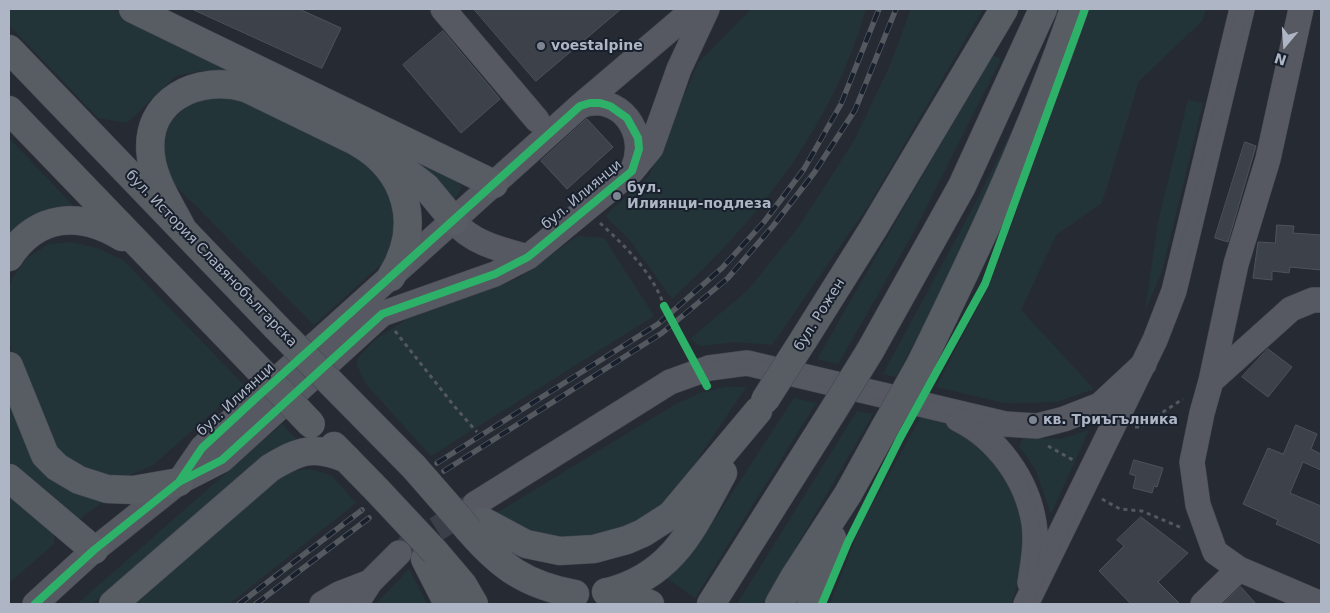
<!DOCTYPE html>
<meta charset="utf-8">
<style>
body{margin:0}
#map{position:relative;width:1330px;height:613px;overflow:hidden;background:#262a33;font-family:"DejaVu Sans",sans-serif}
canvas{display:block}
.frame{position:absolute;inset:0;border:10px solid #aeb6c5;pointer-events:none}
.north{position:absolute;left:1260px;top:20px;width:50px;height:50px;-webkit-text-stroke:4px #19202d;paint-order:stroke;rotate:198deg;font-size:14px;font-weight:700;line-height:20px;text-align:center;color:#aeb6c5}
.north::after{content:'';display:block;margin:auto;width:18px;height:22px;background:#aeb6c5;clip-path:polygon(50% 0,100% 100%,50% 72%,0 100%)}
</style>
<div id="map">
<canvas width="1330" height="613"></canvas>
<div class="frame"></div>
<div class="north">N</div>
</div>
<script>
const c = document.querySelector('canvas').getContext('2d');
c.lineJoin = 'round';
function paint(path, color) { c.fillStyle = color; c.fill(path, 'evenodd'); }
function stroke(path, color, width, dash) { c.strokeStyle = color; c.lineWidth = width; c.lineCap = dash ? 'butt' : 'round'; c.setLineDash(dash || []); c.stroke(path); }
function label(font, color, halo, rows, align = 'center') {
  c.font = font + ' "DejaVu Sans",sans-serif'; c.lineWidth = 4; c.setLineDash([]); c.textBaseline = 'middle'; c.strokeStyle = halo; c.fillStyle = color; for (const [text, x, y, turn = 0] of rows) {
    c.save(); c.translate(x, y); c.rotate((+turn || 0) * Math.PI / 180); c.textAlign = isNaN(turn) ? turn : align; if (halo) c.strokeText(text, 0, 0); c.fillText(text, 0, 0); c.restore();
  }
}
paint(new Path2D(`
 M 9,9 L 112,9 L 451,173 L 462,187 L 455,199 L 446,197 L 221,71 L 200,71 L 176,76 L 127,123 L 98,118 L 9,25 Z
 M 751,9 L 866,9 C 832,126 761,217 672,299 L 629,239 L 605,216 L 649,176 L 698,63 Z
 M 911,9 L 983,9 L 870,203 L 772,345 L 736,342 L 701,346 L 690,339 L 748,290 L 800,225 L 855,139 L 890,65 Z
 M 1089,9 L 1206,9 L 1202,21 L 1139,81 L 1102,203 L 1056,235 L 1021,310 L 1094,389 L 1057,402 L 1004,403 L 936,387 L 990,284 Z
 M 992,55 L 1001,59 L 915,230 L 838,364 L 817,359 Z
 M 1033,87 L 949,277 L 896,377 L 883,374 L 977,200 Z
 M 224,94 L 255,100 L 384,168 L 400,223 L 390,256 L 314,325 L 173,183 L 163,162 L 161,142 L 170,121 L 197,98 Z
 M 1188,100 L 1203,103 L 1162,271 L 1145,311 L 1158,222 Z
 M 9,138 L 80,213 L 9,237 Z
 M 577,236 L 604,238 L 654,316 L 431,456 L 366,384 L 357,365 L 358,358 L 376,339 L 409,318 L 519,278 Z
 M 71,242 L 97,248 L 123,260 L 244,385 L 153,465 L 126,477 L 86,473 L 46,440 L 9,342 L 9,288 L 13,277 L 27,258 L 49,244 Z
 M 725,387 L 746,387 L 675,493 L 653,515 L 605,537 L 552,541 L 493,515 L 674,405 L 700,393 Z
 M 9,394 L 21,425 L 106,499 L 75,523 L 9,469 Z
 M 794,398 L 816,403 L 695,598 L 668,579 L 710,527 Z
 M 857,411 L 873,414 L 763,604 L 737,604 Z
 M 922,415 C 944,420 965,433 981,449 C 987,455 995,461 1000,468 C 1028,508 1028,561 1011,604 L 830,604 L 862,523 Z
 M 282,424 L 296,439 L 260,459 L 92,604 L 77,604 Z
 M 1089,430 L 1051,514 L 1035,469 L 1019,446 L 1023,438 L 1061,439 Z
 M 311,469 L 332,476 L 356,503 L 229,604 L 129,604 L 273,482 L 290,471 Z
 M 9,495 L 54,534 L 54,544 L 9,583 Z
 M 409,569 L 427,604 L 377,604 L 378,602 Z`), '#233439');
const building = new Path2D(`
 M 192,9 L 299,9 L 341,28 L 322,68 Z
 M 474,9 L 621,9 L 536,81 Z
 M 443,31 L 500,99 L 461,133 L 403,65 Z
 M 587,119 L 613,147 L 567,189 L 541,161 Z
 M 1245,142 L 1256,146 L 1228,242 L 1215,238 Z
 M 1277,225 L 1294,226 L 1293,233 L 1321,235 L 1321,270 L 1290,267 L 1289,273 L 1272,271 L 1272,280 L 1253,278 L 1258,242 L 1275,243 Z
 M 1268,349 L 1292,367 L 1268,397 L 1242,377 Z
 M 1296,425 L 1317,434 L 1311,449 L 1321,454 L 1321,470 L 1303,462 L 1290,493 L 1321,506 L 1321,544 L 1276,524 L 1278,520 L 1243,504 L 1268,448 L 1283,454 Z
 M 1134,460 L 1163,468 L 1157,487 L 1154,486 L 1152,493 L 1133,488 L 1136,476 L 1130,474 Z
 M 1141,517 L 1188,553 L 1158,582 L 1180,604 L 1131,604 L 1099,571 L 1124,546 L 1117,540 Z
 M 1241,587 L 1256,604 L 1223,604 Z`);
paint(building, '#3d414a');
stroke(building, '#4d525b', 1);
stroke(new Path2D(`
 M 405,549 L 474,505`), '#3a3f49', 25, [25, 12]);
const minor = new Path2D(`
 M 443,9 L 537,120
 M 580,106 L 694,9
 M 454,221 C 471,243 502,250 528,257
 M 1211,381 L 1236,264 L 1268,159 L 1301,9
 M 958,419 C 997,438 1027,479 1034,523 C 1037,542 1033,564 1030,583
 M 180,480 L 202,448 L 256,398 L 580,106 C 620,91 649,133 633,169
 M 475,504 L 670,382 L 709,368 L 747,363 L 1005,424 L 1037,426 L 1064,419 L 1100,405 L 1144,364
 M 35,604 L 94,550 L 179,482 L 222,460 L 382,314 L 495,274 L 528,257 L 632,171 L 651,148 L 679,69 L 707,9
 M 322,604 L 339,594 L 370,582
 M 356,604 L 370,582 L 399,553
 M 1026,604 L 1155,340 L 1174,291 L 1242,9
 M 1203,604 L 1239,569
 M 1321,604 L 1239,569 L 1215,552 L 1198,505 L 1192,462 L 1202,413 L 1211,381 L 1291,309 L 1313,300 L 1321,300`);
const major = new Path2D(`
 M 133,9 L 494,184
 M 9,49 L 277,328
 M 9,110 L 247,357
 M 390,159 L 426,187 L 454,221
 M 183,230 C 172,208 154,182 151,157 C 143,100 198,74 246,88 L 355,141 C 408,170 423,226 391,277
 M 9,257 C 37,214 80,211 122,237
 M 804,339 L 873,229 L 1004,9
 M 870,351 L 962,186 L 1043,9
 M 921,363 C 978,247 1032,132 1074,9
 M 9,366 L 45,455 L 57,467 L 79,480 L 107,489 L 133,490 L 179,482
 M 342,394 L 414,467
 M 334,446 L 377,490
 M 9,478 L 94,550
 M 483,521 L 526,544 L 560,551 L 594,549 L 627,540 L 643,533 L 671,515 L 758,411
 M 469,530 C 501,567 526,585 575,594
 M 435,552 L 463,585 L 474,604
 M 425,559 L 448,604
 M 606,592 L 629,596 L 650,604
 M 608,592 C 674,575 693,527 723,473
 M 113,604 L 270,468 C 300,450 314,445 347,459
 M 711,604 L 831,414
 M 779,604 L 795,576 L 848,494 L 884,429
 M 811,604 L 832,538`);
stroke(minor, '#42454c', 26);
stroke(major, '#434750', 29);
stroke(new Path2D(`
 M 600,223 C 626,247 653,273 664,306
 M 395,331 L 455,407 L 477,432
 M 1135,427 L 1140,427 L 1183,399
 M 1048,446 L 1073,460
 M 1102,499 L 1120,509 L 1142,511 L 1182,528`), '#53585f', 3, [4, 4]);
stroke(minor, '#565961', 25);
stroke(major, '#585c63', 28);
stroke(new Path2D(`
 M 1143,351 C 1190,242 1210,124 1236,9
 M 953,421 C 991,439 1024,483 1028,526 C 1030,545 1028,565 1026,583
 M 980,425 C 1010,448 1033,483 1039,522 C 1042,534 1039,548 1039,560
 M 472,500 L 658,383 C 691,364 722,355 760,360 L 1008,419 C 1048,420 1091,413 1119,382 C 1129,371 1137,356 1146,344
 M 481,508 L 667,389 C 697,376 724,367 757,371 L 1007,429 L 1041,431 L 1066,426 L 1104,409 L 1125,391 L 1157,350
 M 348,604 L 366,576 L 395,549
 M 362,604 L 375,583 L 402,559
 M 1019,604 L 1123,396
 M 1032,604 L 1138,395 L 1176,303 L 1194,242 L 1248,9`), '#54585f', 1);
const rail = new Path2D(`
 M 437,463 L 658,324 L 722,268 L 764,222 L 804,169 L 841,104 L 879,9
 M 444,471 L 662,333 L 728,278 L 773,226 L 814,173 L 855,110 L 896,9
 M 239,604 L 362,510
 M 256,604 L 369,518`);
stroke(rail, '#54585f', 5.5);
stroke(rail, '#19202d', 4, [11]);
const majorBridge = new Path2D(`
 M 277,328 L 342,394
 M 247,357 L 311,424
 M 765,400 L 804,339
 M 831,414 L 870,351
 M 884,429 L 921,363
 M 414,467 L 469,530
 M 377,490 L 435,552`);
stroke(majorBridge, '#434750', 29, []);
stroke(majorBridge, '#585c63', 28);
stroke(new Path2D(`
 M 664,306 L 707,386
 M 35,604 L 94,550 L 179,482 L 222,460 L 382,314 L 495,274 L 528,257 L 632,171 L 639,149 L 638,138 L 627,118 L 610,106 L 600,103 L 590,103 L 580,106 L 256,398 L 202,448 L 179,482
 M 822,604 L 848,542 L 900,438 L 985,284 L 1085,9`), '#2db169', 8);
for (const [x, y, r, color] of [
 [541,46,5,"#7e8592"],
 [617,196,5,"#7e8592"],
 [1033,420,5,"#7e8592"]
]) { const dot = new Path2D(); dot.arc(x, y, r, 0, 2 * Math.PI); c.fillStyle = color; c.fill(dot); stroke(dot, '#19202d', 2); }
label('bold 14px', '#aeb6c5', '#19202d', [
 ["voestalpine",551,46],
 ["бул.",627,188],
 ["Илиянци-подлеза",627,204],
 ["кв. Триъгълника",1043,420]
], 'left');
label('14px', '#aeb6c5', '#19202d', [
 ["бул. Илиянци",582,195,-40],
 ["бул. История Славянобългарска",211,259,46],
 ["бул. Рожен",820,315,-58],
 ["бул. Илиянци",236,400,-43]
]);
</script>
